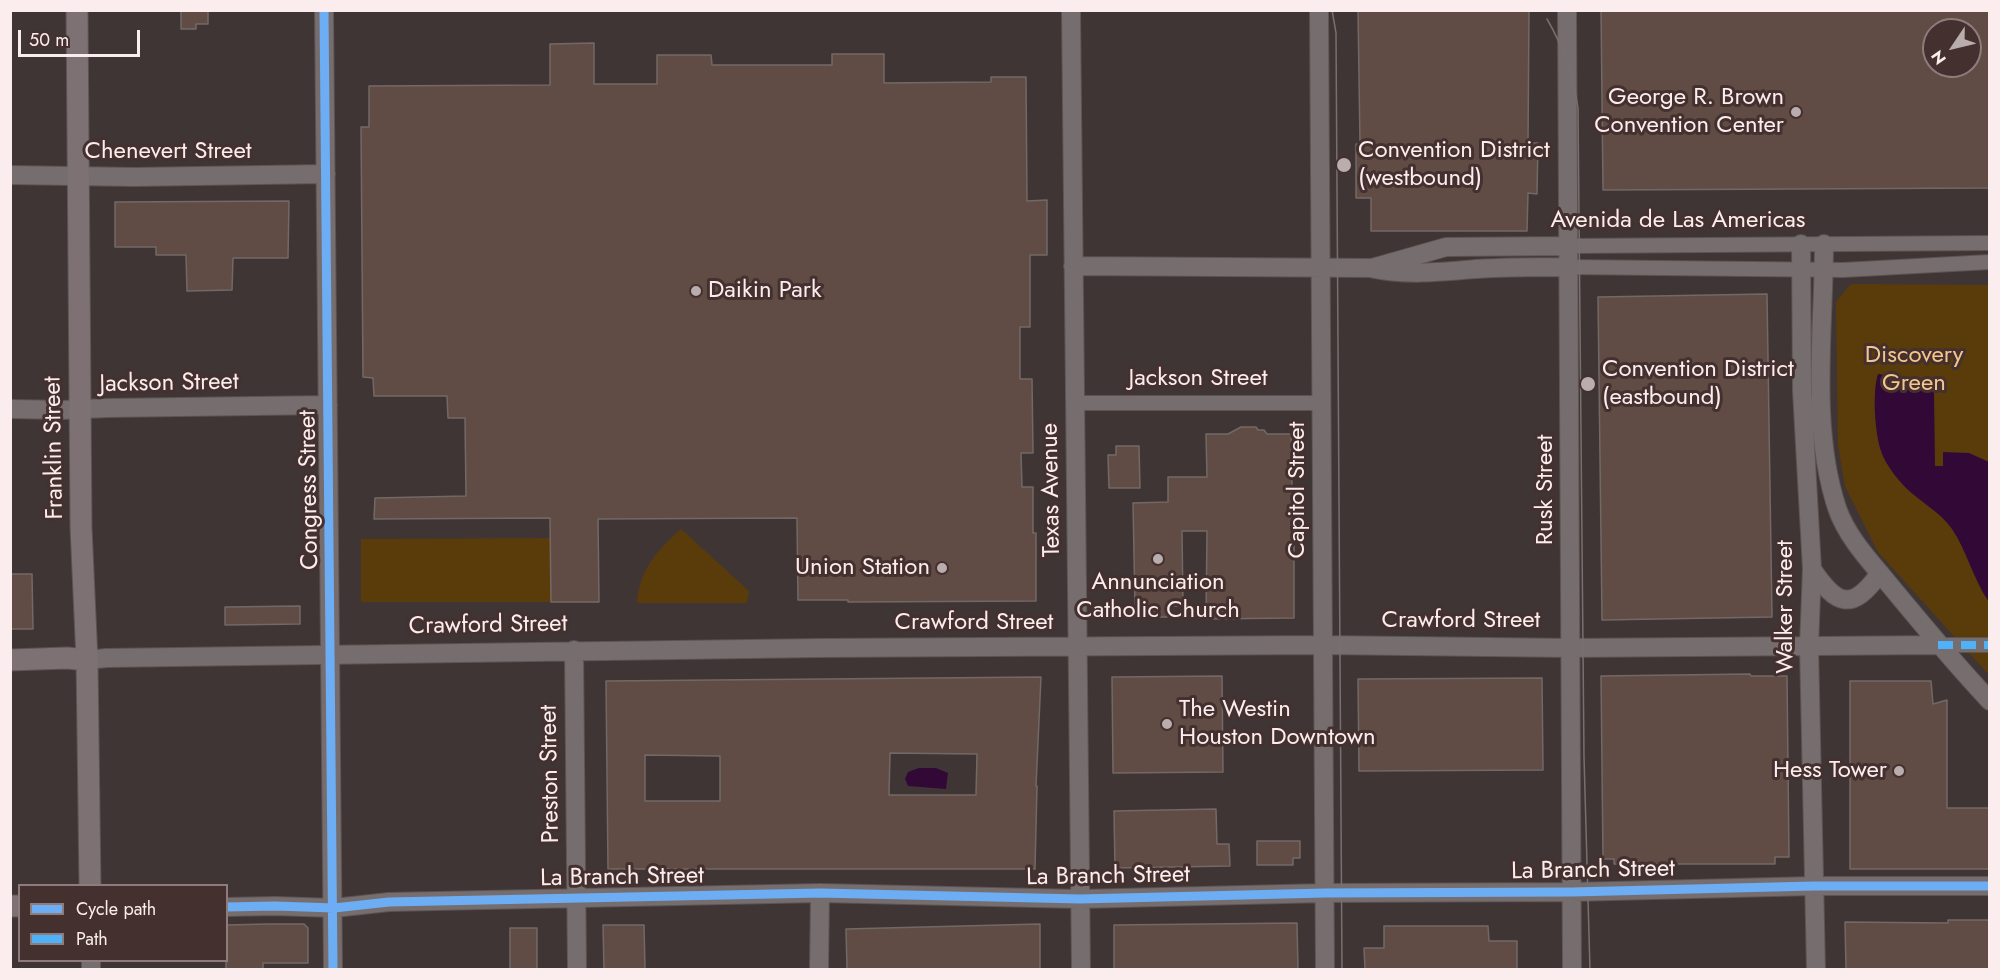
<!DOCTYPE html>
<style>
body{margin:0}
#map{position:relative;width:2000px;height:980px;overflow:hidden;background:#403535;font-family:Jost,sans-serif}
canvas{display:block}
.frame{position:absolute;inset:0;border:12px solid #fbeded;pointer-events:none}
.legend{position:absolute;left:18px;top:884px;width:210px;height:78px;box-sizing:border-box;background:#453030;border:2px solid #8e7c7c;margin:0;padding:8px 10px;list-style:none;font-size:18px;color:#fbeded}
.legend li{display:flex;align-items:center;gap:12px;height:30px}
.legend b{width:30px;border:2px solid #8e7c7c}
.north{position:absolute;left:1922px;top:18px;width:60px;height:60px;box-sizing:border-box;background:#453030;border:2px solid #8e7c7c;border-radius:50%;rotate:235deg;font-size:16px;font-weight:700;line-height:24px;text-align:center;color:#fbeded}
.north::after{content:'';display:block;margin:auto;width:21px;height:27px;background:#baadad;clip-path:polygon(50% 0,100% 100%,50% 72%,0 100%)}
.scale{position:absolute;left:18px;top:30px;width:122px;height:27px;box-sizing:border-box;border:3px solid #fbeded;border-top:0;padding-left:8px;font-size:18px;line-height:21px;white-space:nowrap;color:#fbeded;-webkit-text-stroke:4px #453030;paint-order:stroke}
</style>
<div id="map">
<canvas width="2000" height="980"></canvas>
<div class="frame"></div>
<ul class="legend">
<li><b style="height:8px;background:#6dadf4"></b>Cycle path</li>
<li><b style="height:8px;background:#4fb1f8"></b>Path</li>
</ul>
<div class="north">N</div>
<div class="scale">50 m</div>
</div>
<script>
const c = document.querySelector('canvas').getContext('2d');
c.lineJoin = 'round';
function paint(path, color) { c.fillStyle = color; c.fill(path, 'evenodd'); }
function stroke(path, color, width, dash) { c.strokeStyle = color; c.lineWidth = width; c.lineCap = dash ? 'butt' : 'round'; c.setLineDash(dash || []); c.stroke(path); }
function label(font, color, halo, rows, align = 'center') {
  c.font = font + ' Jost,sans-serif'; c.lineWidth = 6; c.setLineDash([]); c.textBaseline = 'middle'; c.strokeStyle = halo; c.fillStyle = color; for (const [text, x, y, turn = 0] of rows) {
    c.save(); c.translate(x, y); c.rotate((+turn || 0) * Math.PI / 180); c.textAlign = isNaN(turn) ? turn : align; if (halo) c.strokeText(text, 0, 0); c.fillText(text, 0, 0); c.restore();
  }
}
paint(new Path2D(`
 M 1851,284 L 1989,285 L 1989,675 L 1878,552 L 1845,486 L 1838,445 L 1836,302 Z
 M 681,529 L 749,591 L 747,603 L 637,603 C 639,570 658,549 681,529 Z
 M 550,538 L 551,602 L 361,602 L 361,539 Z`), '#5a3c0b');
paint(new Path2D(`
 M 1878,374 L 1900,377 L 1934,392 L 1935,466 L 1943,466 L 1943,452 L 1969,453 L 1989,462 L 1989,602 C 1973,579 1967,551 1952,529 C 1940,512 1922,503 1907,489 C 1898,480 1885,464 1881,451 C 1875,433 1872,392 1878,374 Z
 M 919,768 L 936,768 L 948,773 L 946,789 L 908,786 L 905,779 L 908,772 Z`), '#320836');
const building = new Path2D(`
 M 181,10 L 208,10 L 208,24 L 196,24 L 196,29 L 181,29 Z
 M 1358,10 L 1529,10 L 1528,143 L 1538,143 L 1537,194 L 1528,193 L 1527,231 L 1371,231 L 1371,198 L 1356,198 L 1356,144 L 1360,144 Z
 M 1601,10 L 1989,10 L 1989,188 L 1603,190 ZM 1934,30 L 1970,30 L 1970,66 L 1934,66 Z
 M 594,43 L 594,84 L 657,84 L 657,55 L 711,55 L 712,65 L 832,65 L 832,54 L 884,54 L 884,83 L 991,82 L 991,77 L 1026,77 L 1027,201 L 1047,200 L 1047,255 L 1030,255 L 1030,327 L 1020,327 L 1020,379 L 1032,379 L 1033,453 L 1021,453 L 1022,487 L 1033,487 L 1033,533 L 1036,533 L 1036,601 L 848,602 L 848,600 L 798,600 L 797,518 L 598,519 L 599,602 L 551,602 L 550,518 L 374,519 L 375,498 L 466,496 L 465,418 L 448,418 L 447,396 L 374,396 L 373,378 L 363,377 L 361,127 L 369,127 L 369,86 L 550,85 L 550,44 Z
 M 289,201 L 288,258 L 233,258 L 232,290 L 187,291 L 186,255 L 156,255 L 156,247 L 115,247 L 115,202 Z
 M 1767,294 L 1772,617 L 1602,620 L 1598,297 Z
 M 1241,427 L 1256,427 L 1258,430 L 1264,430 L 1267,434 L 1291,434 L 1292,486 L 1294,488 L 1294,618 L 1206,619 L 1207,531 L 1182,531 L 1183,606 L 1166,606 L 1167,617 L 1151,617 L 1150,607 L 1135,607 L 1133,503 L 1168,502 L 1168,477 L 1207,477 L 1206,434 L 1228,434 Z
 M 1116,446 L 1139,446 L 1140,488 L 1109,488 L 1108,455 L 1116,455 Z
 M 10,574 L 32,574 L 33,629 L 10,629 Z
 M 300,606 L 300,624 L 225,625 L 225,607 Z
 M 1750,674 L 1751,676 L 1787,676 L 1789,857 L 1775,857 L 1775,864 L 1614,864 L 1614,859 L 1603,859 L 1601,676 Z
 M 1222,676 L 1223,772 L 1113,773 L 1112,677 Z
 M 1041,677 L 1036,786 L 1037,786 L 1035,869 L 608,869 L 606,681 ZM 890,753 L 977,754 L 976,795 L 889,795 ZM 645,755 L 720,756 L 720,801 L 645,801 Z
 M 1542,678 L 1543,770 L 1359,771 L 1358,679 Z
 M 1850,681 L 1931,681 L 1933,704 L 1947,700 L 1947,808 L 1989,808 L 1989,869 L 1850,869 Z
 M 1216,809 L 1217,844 L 1229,844 L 1230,866 L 1115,868 L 1114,811 Z
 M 1257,841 L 1300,841 L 1300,858 L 1293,858 L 1293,865 L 1257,865 Z
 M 1948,920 L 1989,920 L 1989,969 L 1846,969 L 1845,922 L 1948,923 Z
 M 1297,923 L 1298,969 L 1114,969 L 1114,925 Z
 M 268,924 L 304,924 L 308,928 L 308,963 L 263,963 L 263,969 L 226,969 L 226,925 Z
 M 1040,924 L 1040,969 L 847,969 L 846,929 Z
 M 603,925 L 644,925 L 645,969 L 604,969 Z
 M 1384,926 L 1488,926 L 1489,941 L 1517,941 L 1517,969 L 1365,969 L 1364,948 L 1384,948 Z
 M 510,928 L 537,928 L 537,969 L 510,969 Z`);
paint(building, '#604c44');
stroke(building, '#726966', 1.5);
const street = new Path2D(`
 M 1568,246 L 1990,243
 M 1568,267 L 1843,270 L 1990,262
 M 1075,403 L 1321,403
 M 1938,645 L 1990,645`);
const secondary = new Path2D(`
 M 324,10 L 333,970
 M 1071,10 L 1081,970
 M 1319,10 L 1325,970
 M 1567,10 L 1572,970
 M 10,175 L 134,177 L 326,174
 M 1801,244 L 1802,391 L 1812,569 L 1809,646 L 1816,970
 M 1824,244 C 1824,330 1810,426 1837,508 C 1847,537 1869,560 1888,583 C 1921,623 1954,663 1990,701
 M 1073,266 L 1370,268 C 1406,276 1439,272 1476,269 C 1506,267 1538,267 1568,267
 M 1372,268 L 1446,247 L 1568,246
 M 10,409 L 63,410 L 107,408 L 328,405
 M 1812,569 C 1837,606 1852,612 1880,573
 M 574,650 L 577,970
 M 87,660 L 106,658 L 819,648 L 1323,645 L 1570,648 L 1938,645
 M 226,907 L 275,906 L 334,908 L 389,902 L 820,893 L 1080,899 L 1325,893 L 1572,892 L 1814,886 L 1990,886
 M 91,960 L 91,970
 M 819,970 L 820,893`);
const primary = new Path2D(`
 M 77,10 L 81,527 L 87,660 L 90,886
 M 10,660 L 67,658 L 87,660
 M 10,906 L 20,906`);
stroke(street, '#5d5353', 16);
stroke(secondary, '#5d5353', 20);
stroke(primary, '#5d5353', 23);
stroke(street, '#766e6e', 14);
stroke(secondary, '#766e6e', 18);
stroke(primary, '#7d7173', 21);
stroke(new Path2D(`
 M 1332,10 L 1336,33 L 1342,970
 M 1547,19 C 1564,48 1573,76 1578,108 L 1584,757 L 1590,970`), '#787070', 1.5);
stroke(new Path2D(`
 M 1938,645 L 1990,645`), '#4fb1f8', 8, [15, 8]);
stroke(new Path2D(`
 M 324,10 L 333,970
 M 226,907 L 275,906 L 334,908 L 389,902 L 820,893 L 1080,899 L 1325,893 L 1572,892 L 1814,886 L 1990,886`), '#6dadf4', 9);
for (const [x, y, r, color] of [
 [1796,112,6,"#baadad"],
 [1344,165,8,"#baadad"],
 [696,291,6,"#baadad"],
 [1588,384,8,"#baadad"],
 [1158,559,6,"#baadad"],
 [942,568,6,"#baadad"],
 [1167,724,6,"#baadad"],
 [1899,771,6,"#baadad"]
]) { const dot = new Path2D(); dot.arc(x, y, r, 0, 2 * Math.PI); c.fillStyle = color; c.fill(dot); stroke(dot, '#453030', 2); }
label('24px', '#fbeded', '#453030', [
 ["George R. Brown",1784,98,"right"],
 ["Convention Center",1784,126,"right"],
 ["Convention District",1358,151],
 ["(westbound)",1358,179],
 ["Daikin Park",708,291],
 ["Convention District",1602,370],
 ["(eastbound)",1602,398],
 ["Union Station",930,568,"right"],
 ["Annunciation",1158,583,"center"],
 ["Catholic Church",1158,611,"center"],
 ["The Westin",1179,710],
 ["Houston Downtown",1179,738],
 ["Hess Tower",1887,771,"right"]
], 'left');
label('24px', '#fbeded', '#453030', [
 ["Chenevert Street",168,152],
 ["Avenida de Las Americas",1678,221],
 ["Jackson Street",1198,379],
 ["Jackson Street",169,384,-1],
 ["Franklin Street",55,448,-91],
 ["Congress Street",310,490,-91],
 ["Texas Avenue",1052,490,-91],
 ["Capitol Street",1298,490,-90],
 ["Rusk Street",1546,490,-90],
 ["Walker Street",1786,607,-90],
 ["Crawford Street",1461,621],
 ["Crawford Street",974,623],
 ["Crawford Street",488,626,-1],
 ["Preston Street",551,774,-91],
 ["La Branch Street",1593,871,-1],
 ["La Branch Street",1108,877,-1],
 ["La Branch Street",622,878,-1]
]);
label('24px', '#f4c68b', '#453030', [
 ["Discovery",1914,356],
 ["Green",1914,384]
]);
</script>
